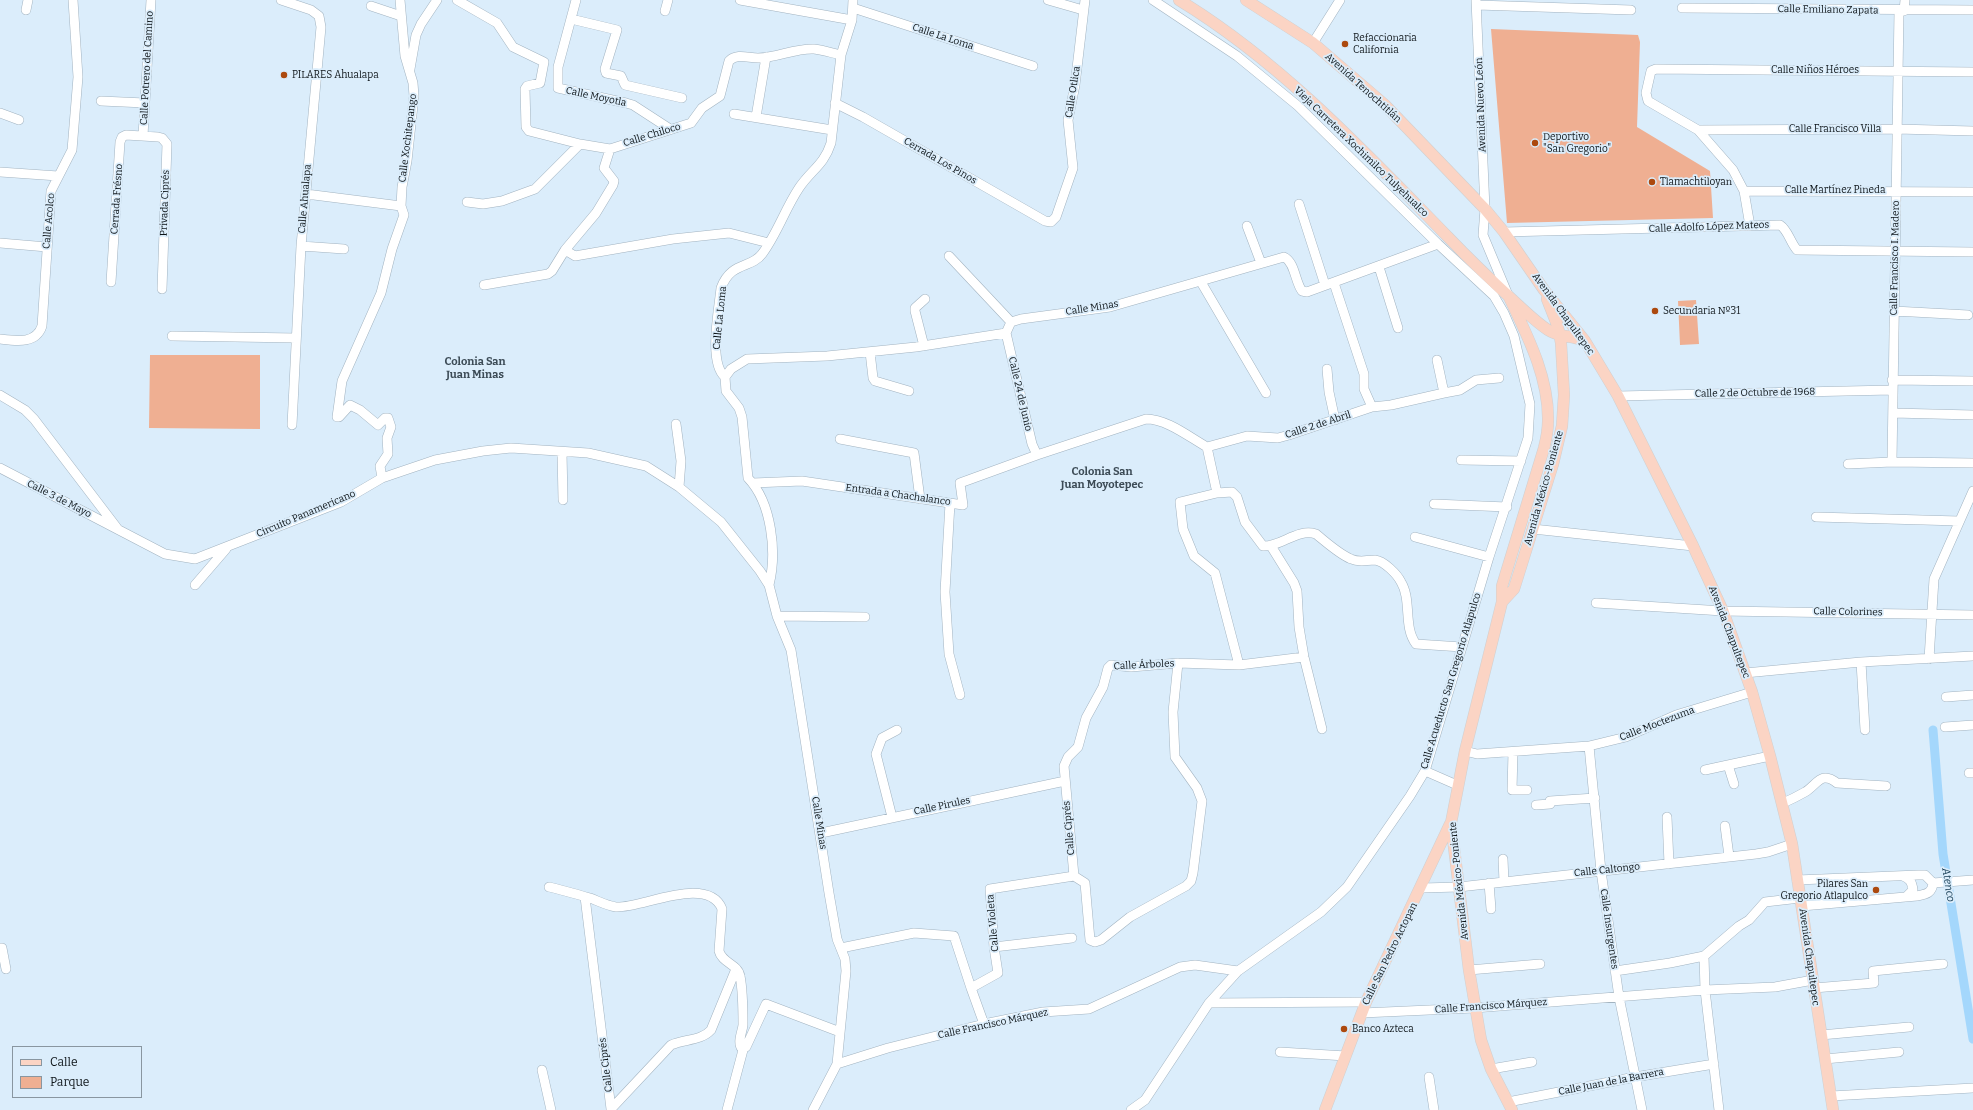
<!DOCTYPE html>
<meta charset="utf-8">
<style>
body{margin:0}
#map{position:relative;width:1973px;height:1110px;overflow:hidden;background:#dbedfb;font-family:Bitter,serif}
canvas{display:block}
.legend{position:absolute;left:12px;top:1046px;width:130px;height:52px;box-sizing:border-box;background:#dbedfb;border:1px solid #8996a0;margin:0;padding:5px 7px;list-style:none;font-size:12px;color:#0d1418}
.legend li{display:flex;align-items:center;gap:8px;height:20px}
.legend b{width:20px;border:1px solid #8996a0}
</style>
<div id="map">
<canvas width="1973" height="1110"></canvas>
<ul class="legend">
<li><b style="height:5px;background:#fbd4c4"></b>Calle</li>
<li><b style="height:11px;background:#efaf92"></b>Parque</li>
</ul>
</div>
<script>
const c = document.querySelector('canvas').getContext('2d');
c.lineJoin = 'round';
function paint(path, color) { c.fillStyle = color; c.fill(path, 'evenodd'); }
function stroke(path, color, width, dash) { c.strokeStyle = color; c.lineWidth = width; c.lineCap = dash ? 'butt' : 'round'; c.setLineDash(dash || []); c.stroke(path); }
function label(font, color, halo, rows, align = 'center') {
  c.font = font + ' Bitter,serif'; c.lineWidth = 3.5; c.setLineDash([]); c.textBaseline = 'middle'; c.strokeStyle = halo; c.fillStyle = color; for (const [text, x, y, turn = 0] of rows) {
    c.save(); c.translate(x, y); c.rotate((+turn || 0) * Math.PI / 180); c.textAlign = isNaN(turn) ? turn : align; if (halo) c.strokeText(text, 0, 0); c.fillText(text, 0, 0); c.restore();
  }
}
paint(new Path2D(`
 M 1491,29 L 1638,35 L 1640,42 L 1637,127 L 1710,171 L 1713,218 L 1507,223 Z
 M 1696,300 L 1699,344 L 1680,345 L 1678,301 Z
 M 150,355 L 260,355 L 260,429 L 149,428 Z`), '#efaf92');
stroke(new Path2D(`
 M 1933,730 L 1943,854 L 1973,1039`), '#a4d7fc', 9);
const minor = new Path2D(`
 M 281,0 L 311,10 L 319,16 L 321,27 L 301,246 L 292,425
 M 457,0 L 497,23 L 513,47 L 544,62 L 540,83 L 527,86 L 525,89 L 526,127 L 529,131 L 580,144 L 610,149 L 691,123 L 702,108 L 720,96 L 729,61 C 737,53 748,58 758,58 C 777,58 795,48 814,49 C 823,50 832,53 841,55
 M 576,0 L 558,67 L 558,88 L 626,103 L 633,105 L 670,129
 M 740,0 L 852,20
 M 1048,0 L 1083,10
 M 1476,0 L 1485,209 L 1483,235 L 1508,295
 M 1477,5 L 1631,10
 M 371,6 L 401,16
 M 853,8 L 1033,66
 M 1682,8 L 1973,10
 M 26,10 L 28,0
 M 665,11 L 668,0
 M 1904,11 L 1905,0
 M 571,19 L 617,30 L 605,69 L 606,73 L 621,76 L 625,85 L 682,98
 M 1313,43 L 1340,0
 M 410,69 L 416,35 L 421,24 L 437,0
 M 101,101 L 145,103
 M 835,103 L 863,117 L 1045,221 L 1051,222 L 1056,217 L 1073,168 L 1068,120 L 1075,85 L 1085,0
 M 0,113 L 19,120
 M 734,114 L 832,130
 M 756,117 L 766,57
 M 1698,130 L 1897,129 L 1973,131
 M 143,136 L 151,0
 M 0,172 L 58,176
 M 1744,191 L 1973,192
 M 306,194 L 401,206
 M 467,202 L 483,204 L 502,201 L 535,189 L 580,144
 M 1299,204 L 1325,285
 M 1247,226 L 1261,263
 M 1750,226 L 1744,191 L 1733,170 L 1698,130 L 1648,101 L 1646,93 L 1651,71 L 1656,69 L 1973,72
 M 1504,232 L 1780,225 C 1788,230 1790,242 1797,250 L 1973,252
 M 0,243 L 47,247
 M 301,246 L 344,249
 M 565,250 L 575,256 L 673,239 L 729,233 L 769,243
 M 949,256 L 1011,322
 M 1379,267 L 1398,328
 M 111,282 L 120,142 L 122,137 L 126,135 L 158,137 L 162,138 L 167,144 L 162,289
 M 1201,282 L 1266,393
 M 1334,283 L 1364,374 L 1364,389 L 1372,407
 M 484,285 L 548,274 L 552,271 L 565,250 L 596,213 L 613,185 L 614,181 L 604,168 L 610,149
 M 1894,311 L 1968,315
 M 1006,333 L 1032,444 L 1037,455
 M 172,336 L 296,338
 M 0,339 C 17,341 36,344 42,326 L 51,191 L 72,150 L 78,77 L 73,0
 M 924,346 L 915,311 L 915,308 L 925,299
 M 870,352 L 873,378 L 875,381 L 909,391
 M 1327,369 L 1329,392 L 1335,420
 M 725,377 L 731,369 L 747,359 L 827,356 L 916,347 L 1006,333 L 1011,322 L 1021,319 L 1110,307 L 1284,257 C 1295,262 1295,282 1302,291 L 1307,292 L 1438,244
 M 1892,380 L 1973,381
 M 1444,393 L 1460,390 L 1476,380 L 1499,378
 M 0,395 L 25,410 L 34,419 L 117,528
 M 1618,396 L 1892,390
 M 1893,413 L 1973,415
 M 676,424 L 681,461 L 679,487
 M 840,439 L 914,453 L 920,499
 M 1207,447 L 1217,493
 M 562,452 L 563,500
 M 1461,460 L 1521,461
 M 1892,462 L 1973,463
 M 1848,464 L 1892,462 L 1899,11
 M 0,468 L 165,554 L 195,559 L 341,502 L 382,478 L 435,460 L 483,451 L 511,448 L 588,453 L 646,466 L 679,487 L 721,522 L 760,571 L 769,585 L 777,616 L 791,650 L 829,893 L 837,939 L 845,959 L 846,971 L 837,1064 L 813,1110
 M 382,478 L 380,466 L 388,454 L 387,438 L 391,427 L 388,418 L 385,418 L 378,425 L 360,410 L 350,405 L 339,417 L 337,417 L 342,381 L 381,293 L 392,249 L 404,215 L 401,206 L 402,187 L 407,161 L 414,96 L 413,83 L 405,56 L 400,0
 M 753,483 L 802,481 L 963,505 L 960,483 L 1037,455 L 1146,419 C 1167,419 1189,437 1207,447 L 1247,436 L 1278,438 L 1289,435 L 1372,407 L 1391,405 L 1444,393 L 1437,360
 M 950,503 L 945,592 L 949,654 L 960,695
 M 1434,504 L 1507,507
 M 1816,517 L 1959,521
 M 1533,529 L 1693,546
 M 1415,537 L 1489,557
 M 1271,546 L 1294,583 L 1297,591 L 1299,627 L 1304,657 L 1322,729
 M 195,585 L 226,549
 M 769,585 C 777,553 772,503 748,478 L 742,417 L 739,408 L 726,391 L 725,377 C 708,363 719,309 721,288 C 731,261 751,269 762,254 C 777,234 785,209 799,188 C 811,170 824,165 831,143 L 841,55 L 852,20 L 853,0
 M 1596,603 L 1723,611 L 1973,615
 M 777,616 L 865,617
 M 1929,659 L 1934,579 L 1973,491
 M 1861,662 L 1865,730
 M 1239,665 L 1215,573 L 1194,556 L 1183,529 L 1180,502 L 1217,493 L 1232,492 L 1237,497 L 1245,522 L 1263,546 C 1281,547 1297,528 1316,534 C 1326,542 1339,554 1351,559 C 1360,563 1366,560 1375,560 C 1384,561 1397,574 1401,582 C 1412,600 1403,627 1416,644 L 1462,647
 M 1745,673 L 1861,662 L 1973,656
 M 1946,697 L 1973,695
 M 1945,727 L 1973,725
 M 1589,746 L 1601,871 L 1619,997 L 1642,1110
 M 1465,751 L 1477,754 L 1589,746 L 1626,737 L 1676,715 L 1752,692
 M 1513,752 L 1512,790 L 1527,790
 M 1728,765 L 1770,756
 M 1705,770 L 1728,765 L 1734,784
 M 1425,771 L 1457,785
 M 1969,773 L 1973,773
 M 1783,803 C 1790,800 1798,796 1805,792 C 1817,785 1821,770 1837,783 L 1886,786
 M 1536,805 L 1550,804 L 1550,801 L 1595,798
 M 892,817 L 876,754 L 882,738 L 897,730
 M 1667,817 L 1669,864
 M 1725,826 L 1729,856
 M 821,833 L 1065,781
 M 1503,859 L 1504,882
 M 1074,876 L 1085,883 L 1090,940 L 1095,942 L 1101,940 L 1130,917 L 1186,886 L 1191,881 L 1193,873 L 1202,801 L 1197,788 L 1175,757 L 1173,712 L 1178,663
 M 1074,876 L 1064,766 L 1068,757 L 1078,747 L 1086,718 L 1103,687 L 1108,668 L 1111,665 L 1131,667 L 1178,663 L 1239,665 L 1304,657
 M 1903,876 C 1910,879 1912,882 1913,890 L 1906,897
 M 1797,880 L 1918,875 L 1925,875 L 1933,883
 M 1489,883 L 1491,909
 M 1933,883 L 1973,880
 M 549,887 C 562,890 576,894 590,898 C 598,901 608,906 616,907 C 640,909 708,874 722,909 L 719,951 C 722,963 738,964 740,976 C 743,991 743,1010 743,1025 C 742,1033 737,1042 742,1049 L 746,1047 L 766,1004 L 840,1032
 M 1422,888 L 1459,887 L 1756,854 L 1768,852 L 1792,844
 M 585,897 L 611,1109 L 671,1045 C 684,1039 701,1041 711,1030 L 736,969
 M 1802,906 L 1917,896 C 1927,894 1932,893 1933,883
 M 994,947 L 1072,938
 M 0,948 L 2,948 L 6,969
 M 841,948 L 914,933 L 954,936 L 971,988
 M 1704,956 L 1705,990 L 1775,987 L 1813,980
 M 1469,970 L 1540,964
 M 1615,971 L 1670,963 L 1704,956 L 1739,926 L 1749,920 L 1765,902 L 1800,898
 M 1814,988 L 1874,983 L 1873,971 L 1943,964
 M 1209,1003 L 1366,1002
 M 1362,1013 L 1474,1008 L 1705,990 L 1719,1110
 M 984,1024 L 971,988 L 998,973 L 994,947 L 990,889 L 1074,876
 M 1821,1035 L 1909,1027
 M 1280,1052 L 1346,1056
 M 1825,1059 L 1899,1052
 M 837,1064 L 888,1048 L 984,1024 L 1043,1012 L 1089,1009 L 1180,967 L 1195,965 L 1238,971
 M 1491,1069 L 1532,1062
 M 542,1070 L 551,1110
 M 1429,1077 L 1434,1110
 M 1831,1096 L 1973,1088
 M 1508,1102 L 1635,1077 L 1714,1064
 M 727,1110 L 743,1050
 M 1131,1110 L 1145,1100 L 1209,1003 L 1238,971 L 1321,912 L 1347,887 L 1410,796 L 1425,771 L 1489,557 L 1528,438 L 1530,404 L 1514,336 L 1504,313 L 1494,296 L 1438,244 L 1298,106 L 1237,56 L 1153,0`);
const major = new Path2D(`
 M 1179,0 C 1281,62 1365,152 1448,237 C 1470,260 1492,281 1516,303 C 1526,312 1536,322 1548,330 C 1560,338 1572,335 1584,341
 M 1246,0 L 1313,43 L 1385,105 L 1485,209 L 1504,232 L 1544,290 L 1585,341 L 1618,396 L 1693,546 L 1723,611 L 1752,692 L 1770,756 L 1792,844 L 1833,1110
 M 1509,297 C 1527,335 1549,377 1548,421 C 1548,430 1546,440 1544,448 L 1502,586 L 1502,602 L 1465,751 L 1451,823 L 1469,970 L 1481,1040 L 1491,1069 L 1512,1110
 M 1502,602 L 1514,589 L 1553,464 L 1562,426 L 1564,395 L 1561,343 L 1558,327 L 1547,299
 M 1325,1110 L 1366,1002 L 1450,824`);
stroke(minor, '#a2b3c0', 10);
stroke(major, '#cfd0d1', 12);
stroke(minor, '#fff', 9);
stroke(major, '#fbd4c4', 11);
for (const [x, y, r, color] of [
 [1345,44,4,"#ac490e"],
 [284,75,4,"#ac490e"],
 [1535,143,4,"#ac490e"],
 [1652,182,4,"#ac490e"],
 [1655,311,4,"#ac490e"],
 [1876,890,4,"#ac490e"],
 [1344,1029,4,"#ac490e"]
]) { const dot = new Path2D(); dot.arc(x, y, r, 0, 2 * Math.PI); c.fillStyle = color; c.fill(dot); stroke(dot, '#dbedfb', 1.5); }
label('10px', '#0d1418', '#dbedfb', [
 ["Calle Emiliano Zapata",1828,10,1],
 ["Calle La Loma",943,37,18],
 ["Calle Potrero del Camino",147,68,-87],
 ["Calle Niños Héroes",1815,70],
 ["Avenida Tenochtitlán",1363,88,42],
 ["Calle Otlica",1073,92,-81],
 ["Calle Moyotla",596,97,12],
 ["Avenida Nuevo León",1481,105,-92],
 ["Calle Francisco Villa",1835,129],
 ["Calle Chiloco",652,135,-17],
 ["Calle Xochitepango",408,138,-83],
 ["Vieja Carretera Xochimilco Tulyehualco",1361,152,44],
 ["Cerrada Los Pinos",940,161,30],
 ["Calle Martínez Pineda",1835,190],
 ["Cerrada Frésno",117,199,-86],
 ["Calle Ahualapa",305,199,-85],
 ["Privada Ciprés",165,203,-88],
 ["Calle Acolco",49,221,-85],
 ["Calle Adolfo López Mateos",1709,227,-2],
 ["Calle Francisco I. Madero",1895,258,-89],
 ["Calle Minas",1092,308,-9],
 ["Avenida Chapultepec",1563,314,54],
 ["Calle La Loma",720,318,-84],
 ["Calle 2 de Octubre de 1968",1755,393,-1],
 ["Calle 24 de Junio",1020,394,77],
 ["Calle 2 de Abril",1318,425,-18],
 ["Avenida México-Poniente",1544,488,-74],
 ["Entrada a Chachalanco",898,495,8],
 ["Calle 3 de Mayo",59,499,27],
 ["Circuito Panamericano",306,514,-23],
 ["Calle Colorines",1848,612,1],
 ["Avenida Chapultepec",1729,632,69],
 ["Calle Árboles",1144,665,-3],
 ["Calle Acueducto San Gregorio Atlapulco",1451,681,-73],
 ["Calle Moctezuma",1657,724,-21],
 ["Calle Pirules",942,806,-12],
 ["Calle Minas",819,823,81],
 ["Calle Ciprés",1069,828,-95],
 ["Calle Caltongo",1607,870,-6],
 ["Avenida México-Poniente",1459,881,-96],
 ["Calle Violeta",993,923,-95],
 ["Calle Insurgentes",1609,929,82],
 ["Calle San Pedro Actopan",1390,954,-64],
 ["Avenida Chapultepec",1809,957,82],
 ["Calle Francisco Márquez",1491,1006,-4],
 ["Calle Francisco Márquez",993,1024,-12],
 ["Calle Ciprés",606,1065,-97],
 ["Calle Juan de la Barrera",1611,1082,-11]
]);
label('10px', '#0d1418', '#dbedfb', [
 ["Refaccionaria",1353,38],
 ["California",1353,50],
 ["PILARES Ahualapa",292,75],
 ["Deportivo",1543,137],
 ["\"San Gregorio\"",1543,149],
 ["Tlamachtiloyan",1660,182],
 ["Secundaria Nº31",1663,311],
 ["Pilares San",1868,884,"right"],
 ["Gregorio Atlapulco",1868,896,"right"],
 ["Banco Azteca",1352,1029]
], 'left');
label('bold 11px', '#3c4b56', '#dbedfb', [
 ["Colonia San",475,362],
 ["Juan Minas",475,375],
 ["Colonia San",1102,472],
 ["Juan Moyotepec",1102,485]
]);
label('italic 11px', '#133a52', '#dbedfb', [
 ["Atenco",1948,885,81]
]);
</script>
